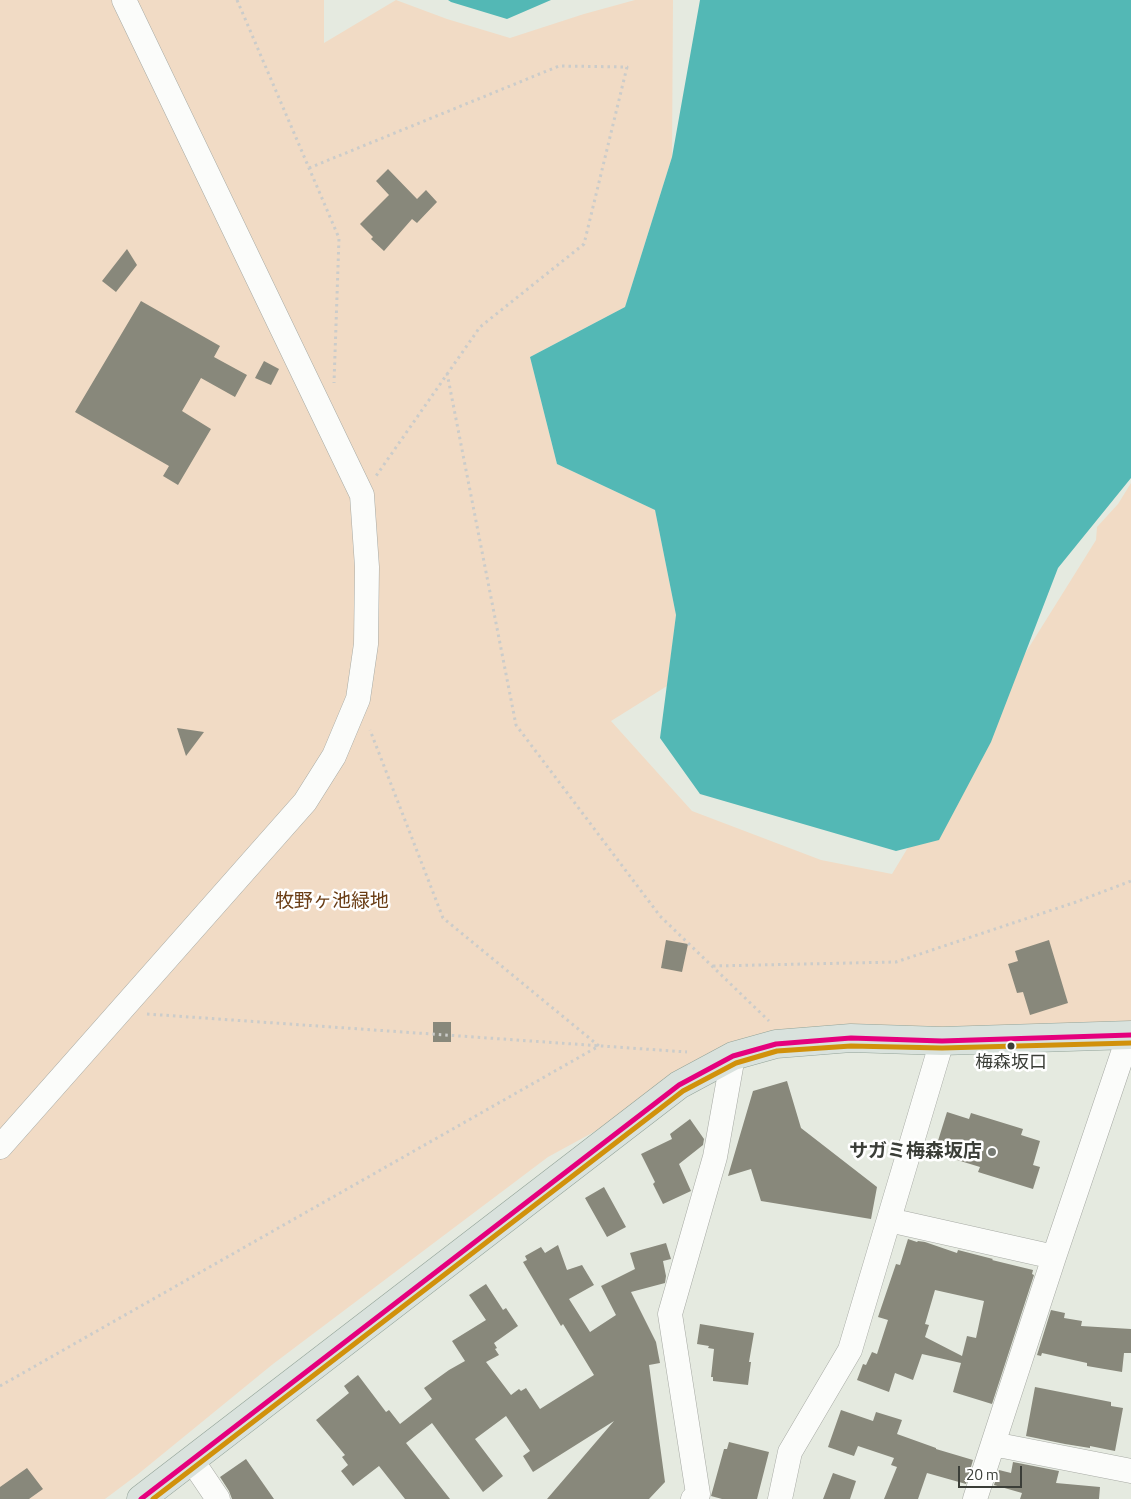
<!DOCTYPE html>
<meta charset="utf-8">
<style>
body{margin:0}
#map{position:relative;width:1131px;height:1499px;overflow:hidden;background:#e5eae0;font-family:"Titillium Web",sans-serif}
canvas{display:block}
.scale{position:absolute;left:958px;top:1466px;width:64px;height:22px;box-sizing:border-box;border:2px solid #3b3e38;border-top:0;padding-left:6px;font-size:15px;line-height:18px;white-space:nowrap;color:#3b3e38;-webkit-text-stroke:4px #fff;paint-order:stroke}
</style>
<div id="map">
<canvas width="1131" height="1499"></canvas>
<div class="scale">20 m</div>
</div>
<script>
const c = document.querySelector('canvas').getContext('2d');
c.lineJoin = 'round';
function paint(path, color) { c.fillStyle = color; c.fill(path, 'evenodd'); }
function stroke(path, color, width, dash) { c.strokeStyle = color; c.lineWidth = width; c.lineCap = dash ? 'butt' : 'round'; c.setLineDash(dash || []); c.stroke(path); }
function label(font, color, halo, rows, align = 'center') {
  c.font = font + ' "Titillium Web","Noto Sans JP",sans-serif'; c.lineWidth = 5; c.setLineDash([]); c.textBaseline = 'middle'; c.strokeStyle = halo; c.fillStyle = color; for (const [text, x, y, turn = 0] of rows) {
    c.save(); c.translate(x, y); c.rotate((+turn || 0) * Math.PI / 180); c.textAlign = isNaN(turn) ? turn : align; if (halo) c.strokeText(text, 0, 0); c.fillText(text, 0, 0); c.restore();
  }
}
paint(new Path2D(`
 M 0,0 L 324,0 L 324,43 L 396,0 L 447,19 L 510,38 L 584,14 L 635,0 L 673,0 L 672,157 L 625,307 L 530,357 L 557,464 L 655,510 L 676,615 L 667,686 L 611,721 L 692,811 L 821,860 L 892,874 L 1026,652 L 1096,540 L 1097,527 L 1118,504 L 1131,483 L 1131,1028 L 733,1056 L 548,1157 L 273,1364 L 137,1475 L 105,1499 L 0,1499 Z`), '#f1dbc5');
paint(new Path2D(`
 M 448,0 L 551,0 L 507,19 L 451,2 Z
 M 700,0 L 1131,0 L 1131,478 L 1058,568 L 991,742 L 939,840 L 896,851 L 700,794 L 660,738 L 676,615 L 655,510 L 557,464 L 530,357 L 625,307 L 672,157 Z`), '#53b8b5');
paint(new Path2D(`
 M 388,169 L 417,199 L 426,190 L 437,202 L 417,223 L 412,219 L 384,251 L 371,239 L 373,237 L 360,224 L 389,195 L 376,181 Z
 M 127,249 L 137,265 L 116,292 L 102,281 Z
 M 141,301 L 220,346 L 214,357 L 247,375 L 235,397 L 201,378 L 182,411 L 211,429 L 178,485 L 163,476 L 169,466 L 75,412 Z
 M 264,361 L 279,369 L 271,385 L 255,378 Z
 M 177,728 L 204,732 L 186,756 Z
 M 666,940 L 688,944 L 682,972 L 661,968 Z
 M 1049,940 L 1068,1003 L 1030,1015 L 1023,992 L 1017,993 L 1008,964 L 1018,961 L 1015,951 Z
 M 433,1022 L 451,1022 L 451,1042 L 433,1042 Z
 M 787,1081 L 801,1128 L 877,1187 L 871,1219 L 761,1201 L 751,1169 L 728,1176 L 753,1091 Z
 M 947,1112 L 969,1119 L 971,1113 L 1023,1129 L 1021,1135 L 1040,1141 L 1033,1165 L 1040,1167 L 1033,1189 L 978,1172 L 980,1167 L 944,1156 L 947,1147 L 937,1144 Z
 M 690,1119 L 704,1139 L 703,1145 L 679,1164 L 691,1191 L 663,1204 L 653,1184 L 655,1182 L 641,1154 L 672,1139 L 670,1134 Z
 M 604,1187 L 626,1227 L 607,1237 L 585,1198 Z
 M 908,1239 L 917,1242 L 918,1241 L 925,1242 L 957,1253 L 958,1250 L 993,1259 L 992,1260 L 1033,1270 L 1032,1274 L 1034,1275 L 992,1404 L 953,1392 L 961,1363 L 922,1354 L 913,1380 L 895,1373 L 889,1392 L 857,1380 L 863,1364 L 866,1365 L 872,1352 L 877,1354 L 888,1320 L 878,1317 L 896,1264 L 900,1265 ZM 935,1290 L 984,1301 L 976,1338 L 967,1336 L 962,1356 L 925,1337 L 929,1325 L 925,1324 Z
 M 666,1243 L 671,1259 L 663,1261 L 666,1276 L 665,1283 L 631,1292 L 656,1342 L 660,1363 L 649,1365 L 665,1482 L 649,1499 L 547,1499 L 614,1421 L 533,1472 L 523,1456 L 530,1451 L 506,1416 L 475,1439 L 503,1476 L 483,1492 L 432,1423 L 406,1443 L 450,1499 L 405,1499 L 379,1466 L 353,1486 L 341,1471 L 348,1465 L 342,1457 L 345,1455 L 316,1420 L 349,1393 L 344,1386 L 358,1375 L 386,1412 L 389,1410 L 400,1424 L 432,1399 L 424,1388 L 449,1370 L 465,1361 L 452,1341 L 486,1320 L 469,1295 L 486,1284 L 503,1310 L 506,1308 L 518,1326 L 494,1343 L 497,1348 L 495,1349 L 499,1355 L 486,1362 L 511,1395 L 519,1389 L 521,1391 L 526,1388 L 540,1409 L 594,1375 L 563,1324 L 561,1326 L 523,1262 L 527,1260 L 525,1256 L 541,1247 L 545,1253 L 558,1245 L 567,1270 L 582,1265 L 594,1285 L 569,1299 L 590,1332 L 616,1315 L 601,1286 L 635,1269 L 630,1253 Z
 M 1051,1310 L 1065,1313 L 1064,1318 L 1082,1321 L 1081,1326 L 1131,1329 L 1131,1353 L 1124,1353 L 1122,1372 L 1087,1366 L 1087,1363 L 1042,1353 L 1041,1356 L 1037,1355 Z
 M 700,1324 L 754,1333 L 749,1362 L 751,1362 L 748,1385 L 713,1381 L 713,1377 L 711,1377 L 714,1349 L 708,1348 L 709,1346 L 697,1344 Z
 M 1035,1387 L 1111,1402 L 1111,1406 L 1123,1408 L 1115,1451 L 1090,1446 L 1090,1448 L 1065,1444 L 1026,1436 Z
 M 841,1410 L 873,1421 L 876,1412 L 902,1420 L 897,1434 L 936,1448 L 936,1449 L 973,1460 L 966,1484 L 927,1473 L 918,1499 L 884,1499 L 897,1467 L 891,1465 L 894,1458 L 858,1446 L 854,1456 L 828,1447 Z
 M 729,1442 L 769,1452 L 757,1499 L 722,1499 L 711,1496 L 724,1449 L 727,1449 Z
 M 246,1459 L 274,1499 L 232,1499 L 229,1491 L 220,1477 Z
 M 1013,1462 L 1059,1471 L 1056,1483 L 1100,1487 L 1099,1499 L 1020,1499 L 1022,1493 L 994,1485 L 999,1470 L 1011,1473 Z
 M 27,1468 L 43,1489 L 29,1499 L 0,1499 L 0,1487 Z
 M 833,1473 L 856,1481 L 850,1499 L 823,1499 Z`), '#88887b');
const minor = new Path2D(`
 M 0,1147 L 305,802 L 334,756 L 358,699 L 366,644 L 367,567 L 362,495 L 124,0
 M 889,1220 L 1054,1257
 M 993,1444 L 1131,1471
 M 191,1459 L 218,1499
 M 693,1499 L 698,1494 L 670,1314 L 715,1157 L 733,1056
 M 780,1499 L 790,1452 L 850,1350 L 942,1041
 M 975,1499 L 1054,1257 L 1129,1035`);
const major = new Path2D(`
 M 141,1499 L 679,1085 L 733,1056 L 776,1044 L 851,1038 L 942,1041 L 1131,1035`);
stroke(minor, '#a7aaa4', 25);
stroke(major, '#93a398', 29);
stroke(new Path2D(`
 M 237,0 L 339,238 L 334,383
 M 309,168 L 559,66 L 627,67 L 584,244 L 480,327 L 376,476
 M 447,373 L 516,725 L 660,916 L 769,1021
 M 713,966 L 896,962 L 1076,902 L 1131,881
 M 147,1014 L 687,1052
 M 0,1386 L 599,1046 L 443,918 L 370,730`), '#cbccca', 3, [2.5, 4]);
stroke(minor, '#fbfcfa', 24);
stroke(major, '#d9e2dd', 28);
stroke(new Path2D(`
 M 141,1499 L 679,1085 L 733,1056 L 776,1044 L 851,1038 L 942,1041 L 1131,1035`), '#e5007d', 5);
stroke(new Path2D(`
 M 153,1499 L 683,1091 L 736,1063 L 777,1051 L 851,1046 L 942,1048 L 1131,1043`), '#d1910b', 5);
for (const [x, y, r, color] of [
 [1011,1046,4.5,"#3b3e38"],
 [992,1152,5,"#767a73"]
]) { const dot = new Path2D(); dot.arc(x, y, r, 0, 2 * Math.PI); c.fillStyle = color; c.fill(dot); stroke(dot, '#fff', 2); }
label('18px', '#3b3e38', '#fff', [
 ["梅森坂口",1011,1064]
]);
label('19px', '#693c14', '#fff', [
 ["牧野ヶ池緑地",332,902]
]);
label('bold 19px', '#3b3e38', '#fff', [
 ["サガミ梅森坂店",982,1152]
], 'right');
</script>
